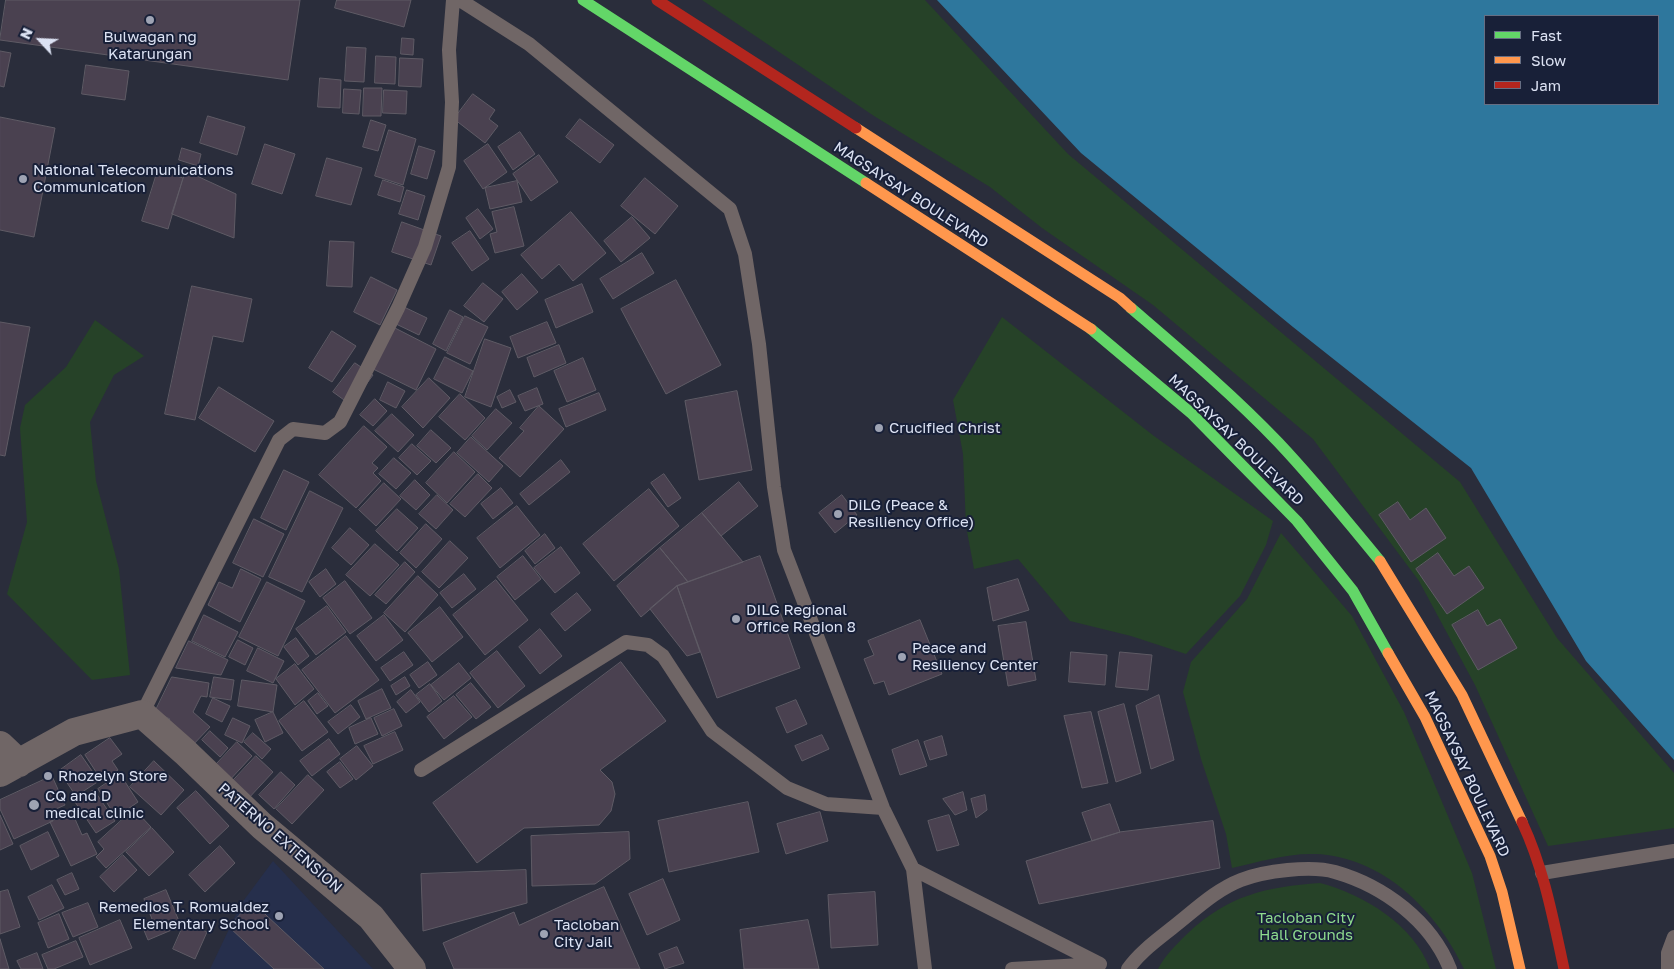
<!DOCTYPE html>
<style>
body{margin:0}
#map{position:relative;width:1674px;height:969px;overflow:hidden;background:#2a2d3b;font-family:"Golos Text",sans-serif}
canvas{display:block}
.legend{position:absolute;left:1484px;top:15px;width:175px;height:90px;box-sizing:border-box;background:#182038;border:1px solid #666e83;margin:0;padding:6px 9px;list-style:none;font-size:15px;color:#dce2f3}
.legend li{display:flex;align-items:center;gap:10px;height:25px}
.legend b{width:25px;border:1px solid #666e83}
.north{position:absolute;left:15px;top:15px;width:50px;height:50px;-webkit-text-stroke:4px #182038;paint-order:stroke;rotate:295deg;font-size:14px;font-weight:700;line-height:20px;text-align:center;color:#dce2f3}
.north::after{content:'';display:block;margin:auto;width:18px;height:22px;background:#dce2f3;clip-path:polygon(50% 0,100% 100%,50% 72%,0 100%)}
</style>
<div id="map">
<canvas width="1674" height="969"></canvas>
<ul class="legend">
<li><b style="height:6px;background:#63d668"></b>Fast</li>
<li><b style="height:6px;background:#ff974d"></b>Slow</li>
<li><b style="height:6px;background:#b3261e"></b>Jam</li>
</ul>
<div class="north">N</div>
</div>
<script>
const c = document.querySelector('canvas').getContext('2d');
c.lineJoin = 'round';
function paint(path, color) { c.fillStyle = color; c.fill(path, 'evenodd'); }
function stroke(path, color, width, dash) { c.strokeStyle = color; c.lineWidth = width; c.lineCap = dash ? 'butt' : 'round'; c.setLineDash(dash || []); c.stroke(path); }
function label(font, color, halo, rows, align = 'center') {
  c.font = font + ' "Golos Text",sans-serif'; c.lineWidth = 4; c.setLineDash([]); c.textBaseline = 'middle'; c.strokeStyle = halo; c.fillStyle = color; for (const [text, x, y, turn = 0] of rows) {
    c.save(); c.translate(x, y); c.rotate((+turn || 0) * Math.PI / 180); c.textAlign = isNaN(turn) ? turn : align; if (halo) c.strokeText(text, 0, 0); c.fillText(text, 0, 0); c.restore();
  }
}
paint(new Path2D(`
 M 273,861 L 373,969 L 210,969 L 241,904 Z`), '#262f4c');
paint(new Path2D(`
 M 702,0 L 925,0 L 1068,154 L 1460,482 L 1557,638 L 1674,773 L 1674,828 L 1548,846 L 1475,685 L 1419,581 L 1313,439 L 1153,305 L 1042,228 L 990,187 L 874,116 Z
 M 1002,317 L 1154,436 L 1273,521 L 1266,545 L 1240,596 L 1186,654 L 1131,636 L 1070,621 L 1018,559 L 974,569 L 966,526 L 963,454 L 953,400 Z
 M 95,320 L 144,356 L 114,375 L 90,422 L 96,481 L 119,569 L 130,675 L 92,680 L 7,594 L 27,522 L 20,428 L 25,405 L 66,367 Z
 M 1281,533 L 1352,616 L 1404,712 L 1472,873 L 1496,969 L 1464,969 C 1437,911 1382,856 1315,854 C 1287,853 1259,862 1232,868 L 1226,834 L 1201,759 L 1183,692 L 1191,662 L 1247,599 Z
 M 1320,883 C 1363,894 1414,925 1430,969 L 1158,969 C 1165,955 1176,945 1187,934 C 1228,895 1266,887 1320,883 Z`), '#264228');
paint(new Path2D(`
 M 937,0 L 1674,0 L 1674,760 L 1586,661 L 1471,468 L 1293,327 L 1081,153 ZM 1485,16 L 1658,16 L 1658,104 L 1485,104 Z`), '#2e779d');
const building = new Path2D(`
 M 6,0 L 300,0 L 288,80 L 0,40 Z
 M 337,0 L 411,0 L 404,27 L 335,8 Z
 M 402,38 L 414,39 L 413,55 L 401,54 Z
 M 347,47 L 366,48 L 364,82 L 345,81 Z
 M 0,51 L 11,53 L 4,87 L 0,86 Z
 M 376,56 L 396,57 L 395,84 L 375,83 Z
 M 400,58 L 423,59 L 421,87 L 399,86 Z
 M 86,65 L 129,71 L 125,100 L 82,94 Z
 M 320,78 L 341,80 L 340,108 L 318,107 Z
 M 364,88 L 382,88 L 381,116 L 363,116 Z
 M 344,89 L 361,90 L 359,114 L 343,113 Z
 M 384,90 L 407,91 L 406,114 L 383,113 Z
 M 473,94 L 495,110 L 489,119 L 498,126 L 485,143 L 454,119 Z
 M 208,116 L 245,127 L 237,155 L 200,143 Z
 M 0,117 L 55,128 L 34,237 L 0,230 Z
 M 580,119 L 614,145 L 600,163 L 566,137 Z
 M 371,120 L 386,125 L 378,151 L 363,147 Z
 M 389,130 L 416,139 L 403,185 L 375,176 Z
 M 520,132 L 535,154 L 513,170 L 498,147 Z
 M 265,144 L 295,154 L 282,194 L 252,184 Z
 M 488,144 L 507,172 L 483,189 L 464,161 Z
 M 419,146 L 435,151 L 427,179 L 411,174 Z
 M 182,148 L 201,154 L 198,166 L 179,160 Z
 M 539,155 L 558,182 L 531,201 L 513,174 Z
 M 327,158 L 362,168 L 351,205 L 316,196 Z
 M 158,170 L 183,178 L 168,229 L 142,221 Z
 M 186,171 L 236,194 L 234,238 L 172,214 Z
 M 645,178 L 678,206 L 655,234 L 621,206 Z
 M 383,180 L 404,187 L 400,202 L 378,195 Z
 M 517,181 L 522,202 L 490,209 L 485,188 Z
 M 407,190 L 425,196 L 418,220 L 399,214 Z
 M 514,207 L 524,246 L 495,253 L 490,234 L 497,232 L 492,212 Z
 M 478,209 L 493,229 L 480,239 L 466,218 Z
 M 571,212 L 606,253 L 573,281 L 559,264 L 542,279 L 521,255 Z
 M 632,217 L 650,238 L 621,262 L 604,241 Z
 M 402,222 L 441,236 L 431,265 L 392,252 Z
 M 470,231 L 489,259 L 472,271 L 452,243 Z
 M 330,241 L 354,242 L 352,287 L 327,286 Z
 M 642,253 L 654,273 L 613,299 L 600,279 Z
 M 522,274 L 538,292 L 517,310 L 502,292 Z
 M 371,277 L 397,290 L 380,325 L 354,312 Z
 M 676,280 L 721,365 L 666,394 L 621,309 Z
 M 483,283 L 503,299 L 484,322 L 464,306 Z
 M 582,284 L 593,312 L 556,328 L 545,300 Z
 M 192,286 L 252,299 L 243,342 L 213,336 L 195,420 L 165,414 Z
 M 404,307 L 427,318 L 419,335 L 396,324 Z
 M 450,310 L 463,317 L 446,351 L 433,344 Z
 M 465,316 L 488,327 L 470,364 L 447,353 Z
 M 0,322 L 30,327 L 5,456 L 0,455 Z
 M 547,322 L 556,343 L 518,358 L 510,337 Z
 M 393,327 L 436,349 L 416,390 L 373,369 Z
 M 332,331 L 356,346 L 332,382 L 309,368 Z
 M 485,339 L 511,348 L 491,407 L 465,397 Z
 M 559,345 L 566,363 L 534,377 L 527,358 Z
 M 445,357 L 473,371 L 462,393 L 434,379 Z
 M 583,358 L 596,390 L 567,402 L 554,371 Z
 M 355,363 L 373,375 L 351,405 L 333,392 Z
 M 429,378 L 450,398 L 423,428 L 402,407 Z
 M 388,382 L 405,391 L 396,408 L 380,400 Z
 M 219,387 L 274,421 L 255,452 L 199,418 Z
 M 537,388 L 543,404 L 525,411 L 518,396 Z
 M 510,390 L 516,402 L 502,408 L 497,397 Z
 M 737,391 L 752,470 L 699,480 L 685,401 Z
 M 599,393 L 606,410 L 566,427 L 559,409 Z
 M 460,394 L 485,418 L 465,440 L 439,417 Z
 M 375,399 L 387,411 L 373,426 L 360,415 Z
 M 539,406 L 564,429 L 520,477 L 499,458 L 524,431 L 520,428 Z
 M 496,409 L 512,423 L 487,450 L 472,436 Z
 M 392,414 L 414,435 L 398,452 L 375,431 Z
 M 364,426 L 387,447 L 372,463 L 378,468 L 373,473 L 381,481 L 356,508 L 319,475 Z
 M 431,430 L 451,448 L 436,463 L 417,446 Z
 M 471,437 L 503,466 L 489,482 L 457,453 Z
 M 412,444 L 431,461 L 417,475 L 399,458 Z
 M 454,452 L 475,472 L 447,503 L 426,483 Z
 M 394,458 L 411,473 L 396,489 L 379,474 Z
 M 561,460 L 570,472 L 529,505 L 520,494 Z
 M 284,470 L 309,482 L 286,530 L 261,518 Z
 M 478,474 L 492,488 L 465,517 L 450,504 Z
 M 664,474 L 681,498 L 668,507 L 651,483 Z
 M 415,480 L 430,495 L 416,510 L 400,496 Z
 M 739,482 L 758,506 L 721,536 L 702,513 Z
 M 384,483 L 401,499 L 376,526 L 359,510 Z
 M 501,488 L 513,503 L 493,519 L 481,504 Z
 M 649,489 L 679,526 L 614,581 L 583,544 Z
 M 310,491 L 343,508 L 302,592 L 269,577 Z
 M 437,495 L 453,510 L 436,529 L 419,514 Z
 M 842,495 L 857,515 L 835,533 L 819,513 Z
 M 1398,502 L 1410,520 L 1426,508 L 1446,538 L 1411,562 L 1379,515 Z
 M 517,506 L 540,535 L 500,568 L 477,538 Z
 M 397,509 L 418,528 L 397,551 L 376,531 Z
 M 702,513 L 743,562 L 688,582 L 660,548 Z
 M 254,519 L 284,534 L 263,577 L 233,563 Z
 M 426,524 L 442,539 L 416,568 L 400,553 Z
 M 350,528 L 369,545 L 351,565 L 332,548 Z
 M 545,534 L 555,548 L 535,564 L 525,551 Z
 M 450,541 L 468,558 L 439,588 L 422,572 Z
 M 375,544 L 399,565 L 370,596 L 346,575 Z
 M 561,547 L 580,573 L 555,593 L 534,568 Z
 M 660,548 L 688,582 L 677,586 L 641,617 L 617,586 Z
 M 1438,553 L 1454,576 L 1469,566 L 1484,588 L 1447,614 L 1416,569 Z
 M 523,556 L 541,579 L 515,600 L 497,577 Z
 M 760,556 L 800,668 L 717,698 L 677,586 Z
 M 405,562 L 415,572 L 386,604 L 375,595 Z
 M 241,569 L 261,579 L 240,622 L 208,605 L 219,582 L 232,588 Z
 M 326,569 L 336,584 L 320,597 L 309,582 Z
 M 464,574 L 476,589 L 452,608 L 440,593 Z
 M 418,576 L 438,595 L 405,632 L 384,613 Z
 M 1018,579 L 1029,610 L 993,621 L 987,588 Z
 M 496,580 L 528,620 L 485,655 L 453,615 Z
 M 345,581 L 372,618 L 350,634 L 323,598 Z
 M 267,582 L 305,601 L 278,656 L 239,637 Z
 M 677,586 L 700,652 L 687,656 L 650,609 Z
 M 577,593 L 591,610 L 565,631 L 551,614 Z
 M 327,606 L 346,632 L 316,655 L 296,629 Z
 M 440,607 L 463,637 L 432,662 L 408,633 Z
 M 1478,610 L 1487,626 L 1500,619 L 1517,648 L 1478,670 L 1452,625 Z
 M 204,615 L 238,632 L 225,657 L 192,641 Z
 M 384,615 L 403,640 L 376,661 L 357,636 Z
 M 920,620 L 942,674 L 889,695 L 884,681 L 874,684 L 864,659 L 874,655 L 868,641 Z
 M 1026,622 L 1036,680 L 1008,686 L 998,626 Z
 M 540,629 L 562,656 L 540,674 L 519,647 Z
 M 346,636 L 379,680 L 335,713 L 302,670 Z
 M 296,638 L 309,656 L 298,665 L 284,647 Z
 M 238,640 L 253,648 L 245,665 L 229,657 Z
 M 189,641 L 228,660 L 221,675 L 176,668 Z
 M 258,648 L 284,661 L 273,683 L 247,671 Z
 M 497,651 L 525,686 L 498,708 L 470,673 Z
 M 404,652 L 413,665 L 390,681 L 381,668 Z
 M 1071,652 L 1107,655 L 1105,685 L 1069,682 Z
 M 1120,652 L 1152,655 L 1148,690 L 1116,687 Z
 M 428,662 L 437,675 L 419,688 L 410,675 Z
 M 621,662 L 666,721 L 600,770 L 612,782 L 615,794 L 611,811 L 599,825 L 524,828 L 477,863 L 433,803 Z
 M 459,663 L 471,678 L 444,700 L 431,685 Z
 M 295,664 L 314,689 L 295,705 L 276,679 Z
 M 172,677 L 209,683 L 207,697 L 201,696 L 193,712 L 210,727 L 190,748 L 165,725 L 170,719 L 155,712 Z
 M 214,677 L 234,680 L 231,700 L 210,697 Z
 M 405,677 L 410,686 L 396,695 L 391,686 Z
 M 242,680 L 277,685 L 273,712 L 238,706 Z
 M 471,683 L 491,707 L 476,719 L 456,695 Z
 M 430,684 L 442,701 L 429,712 L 416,695 Z
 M 382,689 L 391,708 L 366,719 L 358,701 Z
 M 411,690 L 420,702 L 406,713 L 397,702 Z
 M 318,693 L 328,706 L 317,714 L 308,701 Z
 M 1159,695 L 1174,760 L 1151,769 L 1136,706 Z
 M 454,696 L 472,717 L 444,739 L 427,717 Z
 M 213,698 L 230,706 L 222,722 L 206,714 Z
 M 796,700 L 807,724 L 787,733 L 776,708 Z
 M 304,701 L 328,732 L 302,751 L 279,721 Z
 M 1124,704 L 1141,773 L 1116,782 L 1098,712 Z
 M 351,705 L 360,717 L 338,734 L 328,722 Z
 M 394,709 L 402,726 L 382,736 L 374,718 Z
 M 273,712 L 283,733 L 265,742 L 255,720 Z
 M 1091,712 L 1108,783 L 1082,788 L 1064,716 Z
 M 233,718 L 250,726 L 242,743 L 225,735 Z
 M 371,718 L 378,734 L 355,744 L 349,728 Z
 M 210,731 L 228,748 L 220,757 L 202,740 Z
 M 395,732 L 403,750 L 373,764 L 364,746 Z
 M 253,733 L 271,749 L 262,759 L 244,742 Z
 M 822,735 L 829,749 L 802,761 L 795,746 Z
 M 942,736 L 947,755 L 930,760 L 924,742 Z
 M 110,738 L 122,754 L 112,761 L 118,770 L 102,781 L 85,755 Z
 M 329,739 L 340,754 L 312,776 L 300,761 Z
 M 918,740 L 927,766 L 900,775 L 892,750 Z
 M 237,742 L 252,756 L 227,783 L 212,769 Z
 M 357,746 L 373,766 L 356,780 L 340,759 Z
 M 81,755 L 99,781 L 76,796 L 59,771 Z
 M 256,756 L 273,772 L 247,800 L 230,784 Z
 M 154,761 L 184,790 L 161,815 L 130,787 Z
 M 340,762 L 353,779 L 340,788 L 327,772 Z
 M 281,772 L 295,785 L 274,809 L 259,795 Z
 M 120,774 L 138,802 L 116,817 L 98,789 Z
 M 308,775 L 324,790 L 292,824 L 276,809 Z
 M 52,776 L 65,805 L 49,812 L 53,821 L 14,839 L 0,809 L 0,800 Z
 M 94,790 L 115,821 L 96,833 L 75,802 Z
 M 196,791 L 229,826 L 210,844 L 177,808 Z
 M 963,792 L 967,810 L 955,815 L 943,799 Z
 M 985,795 L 987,810 L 976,818 L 971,799 Z
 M 748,802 L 759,852 L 669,872 L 658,821 Z
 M 1110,804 L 1120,832 L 1092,841 L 1082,813 Z
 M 134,809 L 151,827 L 106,868 L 96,857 L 104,849 L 98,842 Z
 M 72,812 L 82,835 L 87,833 L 97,854 L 71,866 L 50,822 Z
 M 820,812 L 828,841 L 786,854 L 777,824 Z
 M 0,815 L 13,844 L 0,850 Z
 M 949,815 L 959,845 L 937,851 L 928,821 Z
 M 1213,821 L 1220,868 L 1039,904 L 1026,861 L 1120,832 Z
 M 152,828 L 174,852 L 149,876 L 126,852 Z
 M 48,832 L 59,856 L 31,870 L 20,846 Z
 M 629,832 L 630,859 L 595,884 L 532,886 L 531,836 Z
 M 220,846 L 235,863 L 205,892 L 189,875 Z
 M 123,855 L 137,870 L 114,892 L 100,877 Z
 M 526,870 L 527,903 L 423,931 L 421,874 Z
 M 72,873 L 79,889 L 65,895 L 57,880 Z
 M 663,879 L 680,920 L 647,935 L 629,894 Z
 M 52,885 L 64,908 L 39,920 L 28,897 Z
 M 604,887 L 640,969 L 454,969 L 443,943 L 514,912 L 519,925 Z
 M 8,890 L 20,927 L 0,934 L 0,892 Z
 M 166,890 L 181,926 L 148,940 L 141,923 L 152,919 L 144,899 Z
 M 875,892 L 878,945 L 831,948 L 828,895 Z
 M 252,902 L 324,969 L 274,969 L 229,927 Z
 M 88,903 L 98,927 L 73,937 L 62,913 Z
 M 59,914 L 69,939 L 48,948 L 38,923 Z
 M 120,920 L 132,948 L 90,965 L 79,938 Z
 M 808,920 L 819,969 L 744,969 L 740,930 Z
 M 185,922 L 207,932 L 195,959 L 173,949 Z
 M 0,939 L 9,969 L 0,969 Z
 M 76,941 L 83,957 L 54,969 L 48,969 L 42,955 Z
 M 677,947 L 684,963 L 665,969 L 659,954 Z
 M 37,953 L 43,969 L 21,969 L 17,961 Z`);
paint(building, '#4a4150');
stroke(building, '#5f5b65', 1);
stroke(new Path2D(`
 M 460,0 L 529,44 L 730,209 L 745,254 L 759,344 L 774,487 L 784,550 L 883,808 L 913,869 L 925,969
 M 142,714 L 279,440 L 293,429 L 325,433 L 340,422 L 398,308 L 425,247 L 449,167 L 452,102 L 449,50 L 453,0
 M 421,770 L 626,642 L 648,645 L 663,656 L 712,731 L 787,788 L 826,804 L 883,808
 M 913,869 L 1100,964
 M 1542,873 L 1674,851
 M 1012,969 L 1099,964
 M 1128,969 C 1139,953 1157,940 1172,928 C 1194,911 1215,890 1241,880 C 1264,871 1311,865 1335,872 C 1384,886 1431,921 1450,969
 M 1668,969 L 1668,953 L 1674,937`), '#706666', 14);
stroke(new Path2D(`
 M 0,745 L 19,763
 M 0,773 L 74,732 L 142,714 L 185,752 L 262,826 L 371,917 L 412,969`), '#706666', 28);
stroke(new Path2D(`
 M 583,0 L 866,183
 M 1131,308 C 1181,351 1232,394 1278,442 C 1314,480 1347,521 1380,561
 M 1091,329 L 1191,413 L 1297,521 L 1353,591 L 1388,653`), '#63d668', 11);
stroke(new Path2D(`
 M 856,128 L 1120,298 L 1131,308
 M 866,183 L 1091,329
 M 1380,561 L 1462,695 L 1522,822
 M 1388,653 L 1425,717 L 1490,856 L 1502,892 L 1520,969`), '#ff974d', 11);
stroke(new Path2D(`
 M 657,0 L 856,128
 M 1522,822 C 1544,869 1553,918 1564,969`), '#b3261e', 11);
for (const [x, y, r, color] of [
 [150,20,5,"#9ea3b3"],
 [23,179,5,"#9ea3b3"],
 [879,428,5,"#9ea3b3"],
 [838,514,5,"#9ea3b3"],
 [736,619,5,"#9ea3b3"],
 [902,657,5,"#9ea3b3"],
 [48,776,5,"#9ea3b3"],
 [34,805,6,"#9ea3b3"],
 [279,916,5,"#9ea3b3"],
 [544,934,5,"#9ea3b3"]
]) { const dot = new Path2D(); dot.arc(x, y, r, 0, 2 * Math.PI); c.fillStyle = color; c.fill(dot); stroke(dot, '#182038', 2); }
label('15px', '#dce2f3', '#182038', [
 ["Bulwagan ng",150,37,"center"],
 ["Katarungan",150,54,"center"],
 ["National Telecomunications",33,170],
 ["Communication",33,187],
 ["Crucified Christ",889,428],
 ["DiLG (Peace &",848,505],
 ["Resiliency Office)",848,522],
 ["DILG Regional",746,610],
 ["Office Region 8",746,627],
 ["Peace and",912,648],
 ["Resiliency Center",912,665],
 ["Rhozelyn Store",58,776],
 ["CQ and D",45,796],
 ["medical clinic",45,813],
 ["Remedios T. Romualdez",269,907,"right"],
 ["Elementary School",269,924,"right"],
 ["Tacloban",554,925],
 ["City Jail",554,942]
], 'left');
label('15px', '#dce2f3', '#182038', [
 ["MAGSAYSAY BOULEVARD",911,195,33],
 ["MAGSAYSAY BOULEVARD",1236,440,44],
 ["MAGSAYSAY BOULEVARD",1467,774,65],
 ["PATERNO EXTENSION",280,838,41]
]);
label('15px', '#8dd98d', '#182038', [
 ["Tacloban City",1306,918],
 ["Hall Grounds",1306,935]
]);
</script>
